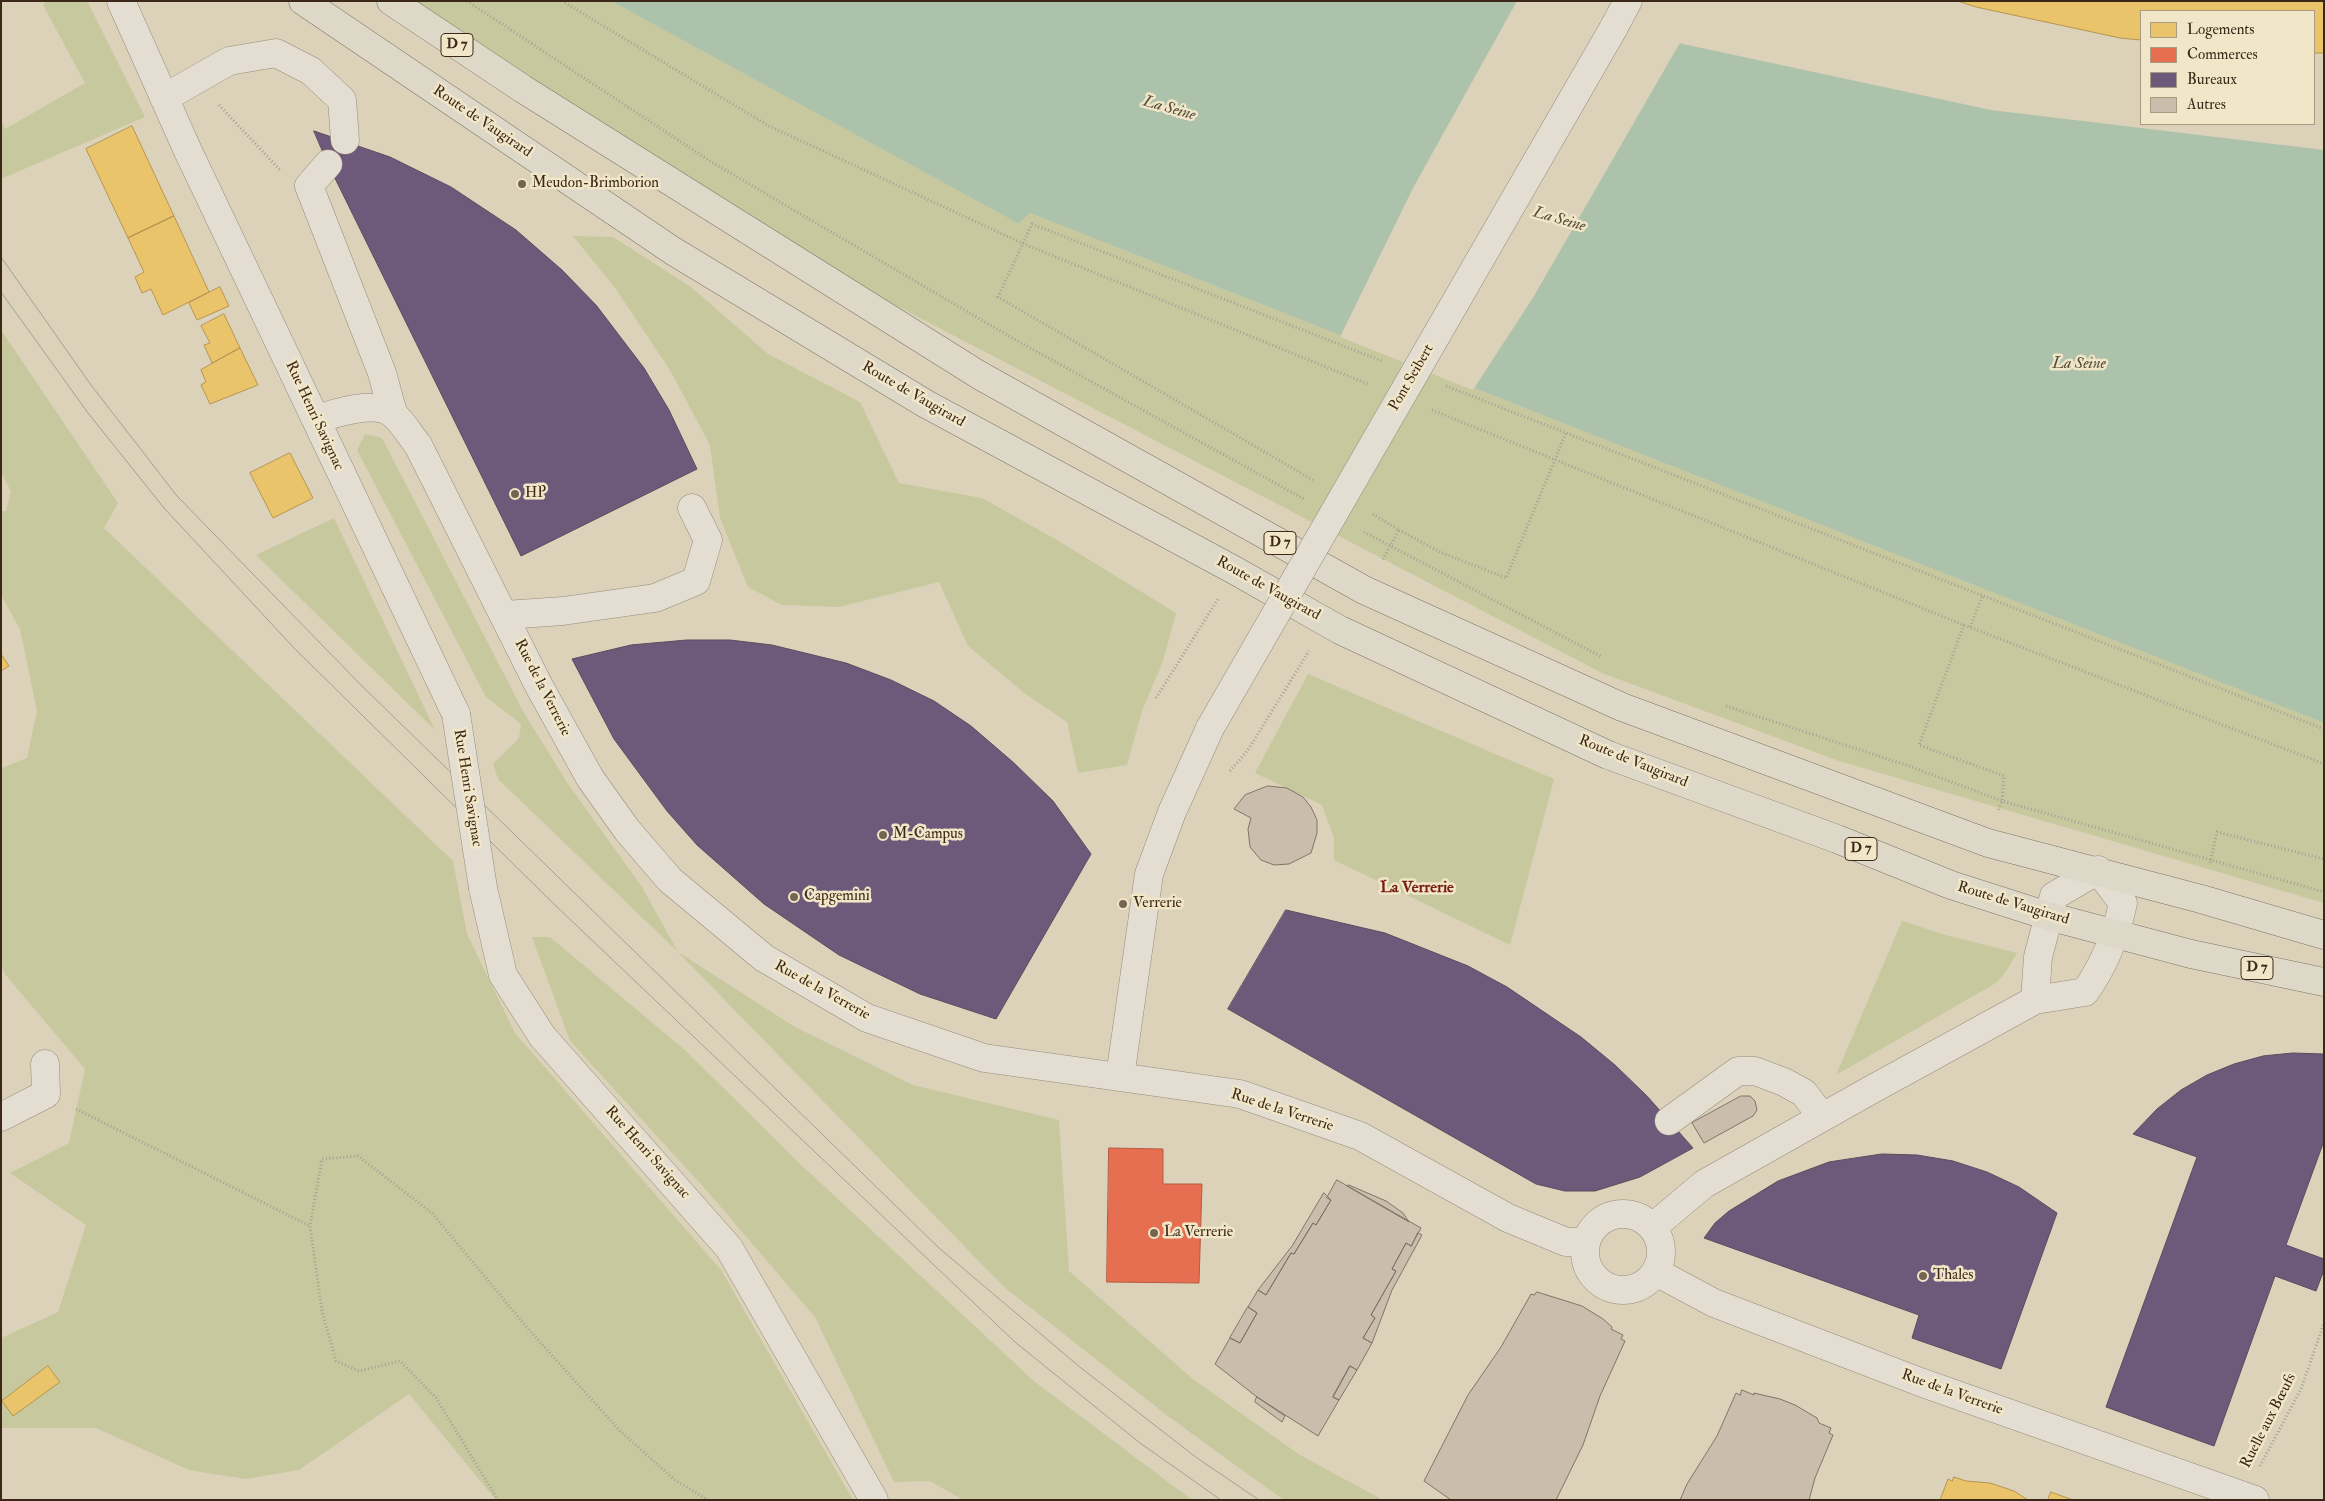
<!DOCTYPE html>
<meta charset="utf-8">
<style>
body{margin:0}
#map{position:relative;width:2325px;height:1501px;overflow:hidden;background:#dbd2b9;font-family:"IM FELL Double Pica",serif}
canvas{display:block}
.frame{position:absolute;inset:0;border:2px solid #3c2818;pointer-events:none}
.legend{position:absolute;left:2140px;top:10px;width:175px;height:115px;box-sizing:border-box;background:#f1e6c8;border:1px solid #a99a82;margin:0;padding:6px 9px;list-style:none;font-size:15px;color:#3c2818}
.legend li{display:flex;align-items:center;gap:10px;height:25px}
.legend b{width:25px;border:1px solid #a99a82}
</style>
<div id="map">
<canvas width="2325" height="1501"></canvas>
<div class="frame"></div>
<ul class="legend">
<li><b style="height:14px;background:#e9c46a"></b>Logements</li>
<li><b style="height:14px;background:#e76f51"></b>Commerces</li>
<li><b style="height:14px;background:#6d597a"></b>Bureaux</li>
<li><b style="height:14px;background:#cbbdab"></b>Autres</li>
</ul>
</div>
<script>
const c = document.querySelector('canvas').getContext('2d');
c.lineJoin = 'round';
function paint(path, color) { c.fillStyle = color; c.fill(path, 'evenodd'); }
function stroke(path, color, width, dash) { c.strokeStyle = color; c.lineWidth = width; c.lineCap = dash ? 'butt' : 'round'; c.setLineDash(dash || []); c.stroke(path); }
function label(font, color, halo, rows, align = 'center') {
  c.font = font + ' "IM FELL Double Pica",serif'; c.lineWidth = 5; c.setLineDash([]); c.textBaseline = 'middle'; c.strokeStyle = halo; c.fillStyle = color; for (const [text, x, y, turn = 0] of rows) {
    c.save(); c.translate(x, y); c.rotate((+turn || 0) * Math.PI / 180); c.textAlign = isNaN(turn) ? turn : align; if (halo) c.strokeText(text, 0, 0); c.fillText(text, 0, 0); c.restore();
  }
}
paint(new Path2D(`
 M 47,1 L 87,1 L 145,117 L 1,179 L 1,119 L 5,129 L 85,83 L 43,5 Z
 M 409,1 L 611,1 L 1019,224 L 1030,213 L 2324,723 L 2324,903 L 1839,761 L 1602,673 L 845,279 Z
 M 573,236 L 613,237 L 691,287 L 768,354 L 860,402 L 899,483 L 982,498 L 1057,540 L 1176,613 L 1163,661 L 1142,711 L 1127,765 L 1078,773 L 1067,722 L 1024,693 L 968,646 L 939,582 L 839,607 L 782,605 L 748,587 L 720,518 L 710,445 L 670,370 L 615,288 Z
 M 1,330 L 118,503 L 104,528 L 453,861 L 467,934 L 515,1033 L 721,1270 L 853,1500 L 496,1500 L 409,1394 L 299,1470 L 245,1479 L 189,1470 L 96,1428 L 1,1428 L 1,1338 L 58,1312 L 86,1225 L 10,1173 L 69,1143 L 85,1069 L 4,973 L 1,963 L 1,768 L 27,758 L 37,711 L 20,629 L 1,595 L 1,511 L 6,511 L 11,491 L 1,473 Z
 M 365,434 L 382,438 L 523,711 L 566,781 L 642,887 L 678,952 L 795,1027 L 913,1085 L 1059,1120 L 1069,1271 L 1194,1380 L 1300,1455 L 1383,1500 L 1285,1500 L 1278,1496 L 1169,1417 L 1003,1286 L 678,952 L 498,779 L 493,764 L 519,738 L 521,724 L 486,697 L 357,450 Z
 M 334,518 L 435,730 L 256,555 Z
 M 1308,674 L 1554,779 L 1510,945 L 1334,860 L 1334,838 L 1322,805 L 1255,773 Z
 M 1902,921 L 1946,935 L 2017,953 L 2005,973 L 1996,983 L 1836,1075 Z
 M 532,937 L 550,937 L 685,1050 L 797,1161 L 1035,1382 L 1192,1500 L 963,1500 L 930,1481 L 894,1482 L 815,1317 L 708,1192 L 570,1041 Z`), '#c8c89e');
paint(new Path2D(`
 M 611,1 L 1546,1 L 1613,29 L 1991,110 L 2324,150 L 2324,723 L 1030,213 L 1019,224 Z`), '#adc2aa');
paint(new Path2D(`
 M 1517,1 L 1553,1 L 1614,26 L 1681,41 L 1534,296 L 1473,390 L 1340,337 L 1413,188 Z`), '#dbd2b9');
const homes = new Path2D(`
 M 1958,1 L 2324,1 L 2324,53 L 2314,53 L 2314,11 L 2141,11 L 2141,40 L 2120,38 L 1976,7 Z
 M 132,126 L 174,216 L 128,238 L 86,149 Z
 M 174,216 L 209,292 L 163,315 L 151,289 L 142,293 L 135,277 L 144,272 L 128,238 Z
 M 220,287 L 229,306 L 197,320 L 189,303 Z
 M 224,314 L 240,348 L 212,363 L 204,345 L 210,343 L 201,326 Z
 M 240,348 L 258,385 L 210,404 L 201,385 L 206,382 L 201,370 Z
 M 290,453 L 313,498 L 273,518 L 250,473 Z
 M 1,654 L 9,666 L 1,671 Z
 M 48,1366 L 60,1382 L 13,1416 L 2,1401 Z
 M 1954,1477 L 1966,1481 L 1990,1483 L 2014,1491 L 2028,1500 L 1940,1500 L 1948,1479 L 1952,1481 Z
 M 2051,1492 L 2073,1500 L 2048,1500 Z`);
paint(homes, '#e9c46a');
stroke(homes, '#b59551', 1);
const shops = new Path2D(`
 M 1109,1148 L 1163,1149 L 1163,1184 L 1202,1184 L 1199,1283 L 1107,1282 Z`);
paint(shops, '#e76f51');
stroke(shops, '#b45a40', 1);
const offices = new Path2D(`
 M 314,131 L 390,157 L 451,187 L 516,230 L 562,270 L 596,305 L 644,368 L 669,410 L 697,469 L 521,556 L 328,164 Z
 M 687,640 L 730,640 L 772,645 L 846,663 L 891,680 L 934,701 L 971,726 L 1014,763 L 1053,801 L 1091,854 L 996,1019 L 920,994 L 839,955 L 764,904 L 697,845 L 667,811 L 614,739 L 572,659 L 631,645 Z
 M 1286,910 L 1385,933 L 1468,966 L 1507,987 L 1581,1037 L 1615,1065 L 1647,1096 L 1693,1148 L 1640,1177 L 1595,1191 L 1565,1191 L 1536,1184 L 1228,1009 Z
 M 2293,1053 L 2324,1054 L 2324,1141 L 2286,1245 L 2324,1259 L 2324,1270 L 2316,1291 L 2275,1276 L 2214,1446 L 2106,1407 L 2197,1157 L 2133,1134 L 2157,1109 L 2181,1090 L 2207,1075 L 2234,1064 L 2263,1056 Z
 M 1882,1154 L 1917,1155 L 1953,1161 L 1987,1172 L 2019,1187 L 2057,1213 L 2001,1369 L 1912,1338 L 1919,1315 L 1704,1238 L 1715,1223 L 1729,1211 L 1778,1181 L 1829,1162 Z`);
paint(offices, '#6d597a');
stroke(offices, '#5e4a5d', 1);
const building = new Path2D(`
 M 1268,786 L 1287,788 L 1303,797 L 1311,807 L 1317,820 L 1317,833 L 1311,853 L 1289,864 L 1274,865 L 1261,860 L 1250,847 L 1248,829 L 1251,818 L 1234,809 L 1245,795 Z
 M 1741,1096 L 1750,1096 L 1755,1101 L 1757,1110 L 1753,1116 L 1704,1143 L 1692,1123 Z
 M 1337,1180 L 1421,1228 L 1411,1246 L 1406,1243 L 1392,1269 L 1396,1271 L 1371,1315 L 1375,1318 L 1363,1338 L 1372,1343 L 1357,1370 L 1350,1366 L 1333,1397 L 1339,1400 L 1318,1436 L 1257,1397 L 1215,1364 L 1230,1338 L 1240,1343 L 1257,1313 L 1248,1307 L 1258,1290 L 1266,1295 L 1291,1253 L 1294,1254 L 1313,1223 L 1316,1225 L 1331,1200 L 1327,1198 Z
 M 1349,1185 L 1386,1201 L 1403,1213 L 1409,1222 L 1347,1186 Z
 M 1324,1193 L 1331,1200 L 1316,1225 L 1313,1223 L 1294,1254 L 1291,1253 L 1266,1295 L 1258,1290 L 1292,1246 Z
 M 1418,1233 L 1422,1235 L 1392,1290 L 1372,1343 L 1363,1338 L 1375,1318 L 1371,1315 L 1396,1271 L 1392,1269 L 1406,1243 L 1411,1246 Z
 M 1537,1292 L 1582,1306 L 1603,1319 L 1612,1327 L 1611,1329 L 1623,1335 L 1621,1339 L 1625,1341 L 1600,1396 L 1583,1445 L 1556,1500 L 1451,1500 L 1424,1481 L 1468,1395 L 1501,1347 L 1531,1294 L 1534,1295 Z
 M 1248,1307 L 1257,1313 L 1240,1343 L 1230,1338 Z
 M 1350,1366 L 1357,1370 L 1339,1400 L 1333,1397 Z
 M 1742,1390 L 1754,1395 L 1754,1393 L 1780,1399 L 1795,1405 L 1817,1418 L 1819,1423 L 1831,1428 L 1829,1433 L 1833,1435 L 1815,1478 L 1809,1500 L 1680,1500 L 1687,1484 L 1717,1436 L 1736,1393 L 1740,1395 Z
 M 1257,1397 L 1285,1416 L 1282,1422 L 1255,1402 Z`);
paint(building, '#cbbdab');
stroke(building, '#7d7567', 1);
const minor = new Path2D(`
 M 121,1 L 188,151 L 456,714
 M 1613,29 L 1628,1
 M 164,98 L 229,61 L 276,53 L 311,71 L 342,100 L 345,140
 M 328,164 L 309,186 L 382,373 L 393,413
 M 316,420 C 334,413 378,399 394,415 C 403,423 410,435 418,445 L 539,686 L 590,778 L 627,830 L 670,880 L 764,958 L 867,1018 L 984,1058 L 1240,1094 L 1360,1136 L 1508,1218 L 1566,1242 L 1586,1242
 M 505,615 L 563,611 L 655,598 L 696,581 L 708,540 L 692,508
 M 483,888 L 503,975 L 542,1036 L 729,1248 L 874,1500
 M 1120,1077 L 1149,874 L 1172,812 L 1210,728
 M 1,1117 L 46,1094 L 45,1064
 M 1669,1121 L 1738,1071 L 1755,1071 L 1784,1082 L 1804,1093 L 1822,1117
 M1585 1252a38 38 0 1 1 76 0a38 38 0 1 1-76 0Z
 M 1653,1227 L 1704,1184 L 1869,1091 L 2035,1000 L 2085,992 C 2105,964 2116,936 2123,903 L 2098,870 L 2054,896 L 2038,957 L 2035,1000
 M 1656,1272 L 1714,1303 L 1920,1382 L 2255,1500`);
const major = new Path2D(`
 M 303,1 L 673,251 L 926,404 L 1234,570 L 1340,630 L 1608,755 L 1837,839 L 1951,885 L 2048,916 L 2191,954 L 2324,982
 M 391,1 L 523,89 L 979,375 L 1364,590 L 1622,707 L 1988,843 L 2201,899 L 2324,935`);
stroke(minor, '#948c7c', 29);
stroke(major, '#7d7567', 29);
stroke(new Path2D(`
 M 467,1 L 710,161 L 1014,339 L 1304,499
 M 562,1 L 769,126 L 1024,244 L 1368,384
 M 219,105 L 280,170
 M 1446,386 L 2324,729
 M 1432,410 L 1964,625 L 2324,764
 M 1313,480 L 998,297 L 1032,224 L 1382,361
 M 1373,514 L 1399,530 L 1382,561
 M 1399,530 L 1440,552 L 1506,578 L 1566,433
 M 1364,532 L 1602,657
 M 1964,625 L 1919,745 L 2004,776 L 2002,801 L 1998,811
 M 1970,627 L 1983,595
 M 1156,698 L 1218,599
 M 1726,706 L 1909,766 L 2002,801 L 2324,892
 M 1230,771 L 1248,750 L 1309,651
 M 2210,863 L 2217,832 L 2324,859
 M 76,1109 L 310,1226
 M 2260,1466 L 2301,1389 L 2324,1323
 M 498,1500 L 436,1398 L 400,1361 L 359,1371 L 336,1361 L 322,1311 L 310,1226 L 322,1159 L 358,1156 L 432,1213 L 529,1330 L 621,1432 L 675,1480 L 708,1500`), '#a5a095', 3, [1, 2.5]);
stroke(minor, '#e3ded1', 28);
stroke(major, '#ded8c9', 28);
stroke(new Path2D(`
 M 1,257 L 91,385 L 177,496 L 360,684 L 939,1248 L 1081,1368 L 1197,1458 L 1259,1500
 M 1,292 L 88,413 L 164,508 L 294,648 L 556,906 L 1015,1342 L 1140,1443 L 1221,1500`), '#a5a095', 1);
const minorBridge = new Path2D(`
 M 456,714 L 483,888
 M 1210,728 L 1613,29`);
stroke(minorBridge, '#948c7c', 29, []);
stroke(minorBridge, '#e3ded1', 28);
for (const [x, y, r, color] of [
 [522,184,5,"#746450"],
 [515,494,5,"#746450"],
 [883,835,5,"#746450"],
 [794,897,5,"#746450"],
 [1123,904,5,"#746450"],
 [1154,1233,5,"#746450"],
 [1923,1276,5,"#746450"]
]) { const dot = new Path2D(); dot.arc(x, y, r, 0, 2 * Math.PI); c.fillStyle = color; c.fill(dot); stroke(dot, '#f1e6c8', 2); }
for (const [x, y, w] of [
 [457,45,32],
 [1280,543,32],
 [1861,849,32],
 [2257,968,32]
]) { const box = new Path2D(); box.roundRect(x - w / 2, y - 11.5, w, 23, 4); c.fillStyle = '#f1e6c8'; c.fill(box); stroke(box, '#3c2818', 1); }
label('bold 14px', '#3c2818', null, [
 ["D 7",457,45],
 ["D 7",1280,543],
 ["D 7",1861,849],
 ["D 7",2257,968]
]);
label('15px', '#3c2818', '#f1e6c8', [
 ["Route de Vaugirard",482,122,34],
 ["Pont Seibert",1412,378,-60],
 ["Route de Vaugirard",913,395,30],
 ["Rue Henri Savignac",314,416,65],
 ["Route de Vaugirard",1268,589,29],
 ["Rue de la Verrerie",542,688,63],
 ["Route de Vaugirard",1633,762,22],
 ["Rue Henri Savignac",467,788,81],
 ["Route de Vaugirard",2013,904,17],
 ["Rue de la Verrerie",822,991,29],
 ["Rue de la Verrerie",1282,1111,18],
 ["Rue Henri Savignac",647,1153,48],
 ["Rue de la Verrerie",1952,1393,20],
 ["Ruelle aux Bœufs",2269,1421,-63]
]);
label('15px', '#3c2818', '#f1e6c8', [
 ["Meudon-Brimborion",532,184],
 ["HP",525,494],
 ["M-Campus",893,835],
 ["Capgemini",804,897],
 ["Verrerie",1133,904],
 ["La Verrerie",1164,1233],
 ["Thales",1933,1276]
], 'left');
label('italic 16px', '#534d3b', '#f1e6c8', [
 ["La Seine",1169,109,16],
 ["La Seine",1559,220,16],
 ["La Seine",2079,365]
]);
label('bold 16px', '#7a1f14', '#f1e6c8', [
 ["La Verrerie",1417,889]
]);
</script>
